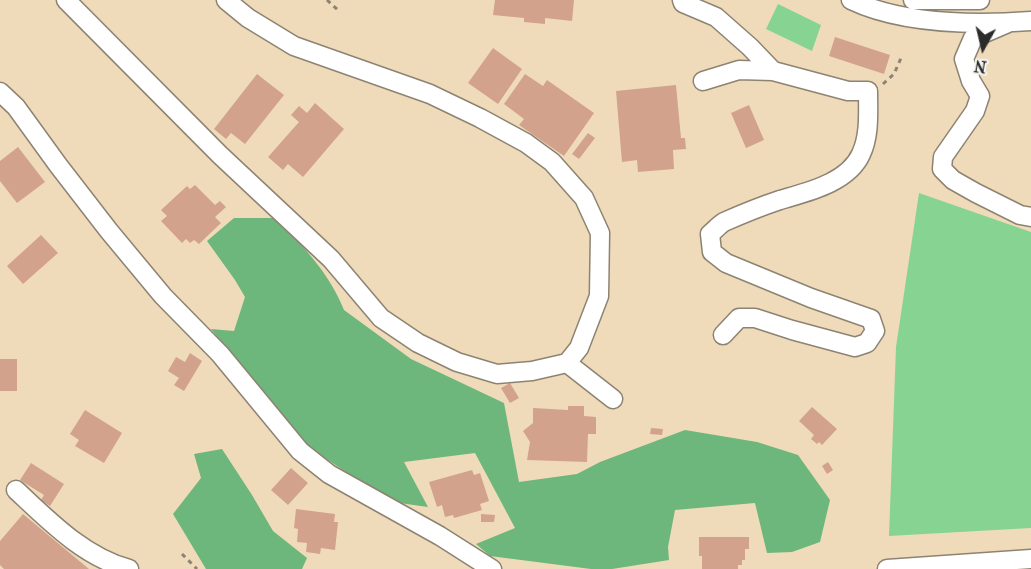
<!DOCTYPE html>
<style>
body{margin:0}
#map{position:relative;width:1031px;height:569px;overflow:hidden;background:#efdbba;font-family:"IM FELL French Canon",serif}
canvas{display:block}
.north{position:absolute;left:953px;top:18px;width:60px;height:60px;-webkit-text-stroke:4px #f6f6f2;paint-order:stroke;rotate:188deg;font-size:16px;font-weight:700;line-height:24px;text-align:center;color:#2b2b2b}
.north::after{content:'';display:block;margin:auto;width:21px;height:27px;background:#2b2b2b;clip-path:polygon(50% 0,100% 100%,50% 72%,0 100%)}
</style>
<div id="map">
<canvas width="1031" height="569"></canvas>
<div class="north">N</div>
</div>
<script>
const c = document.querySelector('canvas').getContext('2d');
c.lineJoin = 'round';
function paint(path, color) { c.fillStyle = color; c.fill(path, 'evenodd'); }
function stroke(path, color, width, dash) { c.strokeStyle = color; c.lineWidth = width; c.lineCap = dash ? 'butt' : 'round'; c.setLineDash(dash || []); c.stroke(path); }
paint(new Path2D(`
 M 778,4 L 821,25 L 812,51 L 766,29 Z
 M 919,193 L 1031,232 L 1031,528 L 889,536 L 896,347 Z`), '#87d492');
paint(new Path2D(`
 M 234,218 L 277,218 C 303,247 329,272 344,310 L 411,359 L 504,403 L 519,482 L 577,474 L 600,462 L 685,430 L 757,442 L 798,455 L 830,500 L 820,542 L 792,552 L 767,553 L 755,503 L 675,510 L 668,547 L 669,560 L 612,569 L 591,569 L 490,556 L 476,544 L 515,528 L 475,453 L 404,462 L 428,507 L 392,502 L 299,441 L 211,329 L 234,331 L 245,297 L 235,280 L 207,241 Z
 M 222,449 L 252,495 L 273,531 L 307,558 L 302,569 L 206,569 L 173,514 L 201,478 L 194,454 Z`), '#6db67c');
paint(new Path2D(`
 M 495,0 L 574,0 L 572,21 L 545,18 L 545,24 L 524,22 L 524,18 L 493,15 Z
 M 835,37 L 890,55 L 884,74 L 829,56 Z
 M 493,48 L 522,69 L 498,104 L 468,83 Z
 M 257,74 L 284,95 L 245,144 L 231,133 L 226,139 L 214,129 Z
 M 525,74 L 543,86 L 547,80 L 594,113 L 564,156 L 519,125 L 524,119 L 504,104 Z
 M 676,85 L 681,138 L 685,138 L 686,149 L 673,150 L 674,169 L 638,172 L 637,160 L 622,162 L 616,91 Z
 M 315,103 L 344,129 L 303,177 L 288,164 L 283,170 L 268,157 L 299,122 L 291,115 L 299,106 L 307,113 Z
 M 749,105 L 764,140 L 746,148 L 731,113 Z
 M 588,133 L 595,138 L 579,159 L 572,154 Z
 M 18,147 L 45,182 L 17,203 L 0,181 L 0,161 Z
 M 195,185 L 215,205 L 220,201 L 226,207 L 215,217 L 221,223 L 199,244 L 194,240 L 190,243 L 186,239 L 182,243 L 161,221 L 167,216 L 161,210 L 187,186 L 190,189 Z
 M 41,235 L 58,253 L 23,284 L 7,266 Z
 M 190,353 L 202,361 L 184,391 L 174,385 L 179,378 L 168,371 L 176,357 L 185,362 Z
 M 0,359 L 17,359 L 17,391 L 0,391 Z
 M 510,383 L 519,398 L 510,403 L 501,388 Z
 M 568,406 L 584,406 L 584,416 L 596,417 L 596,434 L 588,434 L 587,462 L 527,460 L 530,442 L 523,431 L 533,423 L 533,408 L 568,410 Z
 M 812,407 L 837,429 L 822,445 L 819,442 L 817,444 L 811,439 L 814,435 L 799,421 Z
 M 85,410 L 122,433 L 104,463 L 75,446 L 79,440 L 70,434 Z
 M 651,428 L 663,429 L 662,435 L 650,434 Z
 M 828,462 L 833,470 L 827,474 L 822,466 Z
 M 31,463 L 64,484 L 50,506 L 41,500 L 44,495 L 20,480 Z
 M 291,468 L 308,483 L 288,505 L 271,490 Z
 M 472,470 L 474,475 L 480,473 L 489,501 L 480,504 L 482,510 L 454,518 L 453,515 L 445,517 L 442,505 L 437,507 L 429,482 Z
 M 296,509 L 335,514 L 334,522 L 338,522 L 335,550 L 321,548 L 320,554 L 306,552 L 307,543 L 297,542 L 298,529 L 294,528 Z
 M 23,514 L 89,569 L 4,569 L 0,565 L 0,541 Z
 M 481,514 L 495,515 L 494,522 L 481,522 Z
 M 699,537 L 749,537 L 749,549 L 745,549 L 745,560 L 742,560 L 742,565 L 738,565 L 738,569 L 702,569 L 702,556 L 699,556 Z`), '#d3a28c');
const minor = new Path2D(`
 M 66,0 L 220,155 L 331,259 L 381,318 L 418,343 L 457,362 L 497,374 L 532,371 L 567,363 L 579,348 L 599,296 L 600,233 L 584,198 L 552,162 L 526,143 L 480,118 L 430,94 L 294,46 L 248,18 L 226,0
 M 682,0 L 683,3 L 716,17 L 750,47 L 773,71
 M 851,0 C 903,25 975,25 1031,21
 M 913,0 L 980,0
 M 1008,23 L 973,38 L 964,59 L 971,81 L 980,96 L 975,111 L 943,157 L 942,169 L 953,180 L 976,193 L 1020,215 L 1031,217
 M 703,81 L 739,70 L 773,71 L 848,91 L 868,91 C 868,112 870,135 861,154 C 848,183 807,192 780,200 C 762,206 742,214 724,222 C 719,225 715,230 710,234 L 712,252 L 726,263 L 811,298 L 871,319 L 875,331 L 867,343 L 855,347 L 792,330 L 755,318 L 739,318 L 723,335
 M 0,92 L 16,107 L 58,165 L 109,231 L 163,296 L 220,354 L 300,451 L 329,474 L 440,536 L 492,569
 M 567,363 L 613,399
 M 16,490 C 49,521 84,557 129,569
 M 887,569 L 1031,559`);
stroke(minor, '#8d8372', 21);
stroke(new Path2D(`
 M 327,0 L 338,10
 M 883,84 L 894,74 L 901,58
 M 182,554 L 197,569`), '#8d8372', 3, [4.5, 4.5]);
stroke(minor, '#fff', 18);
</script>
